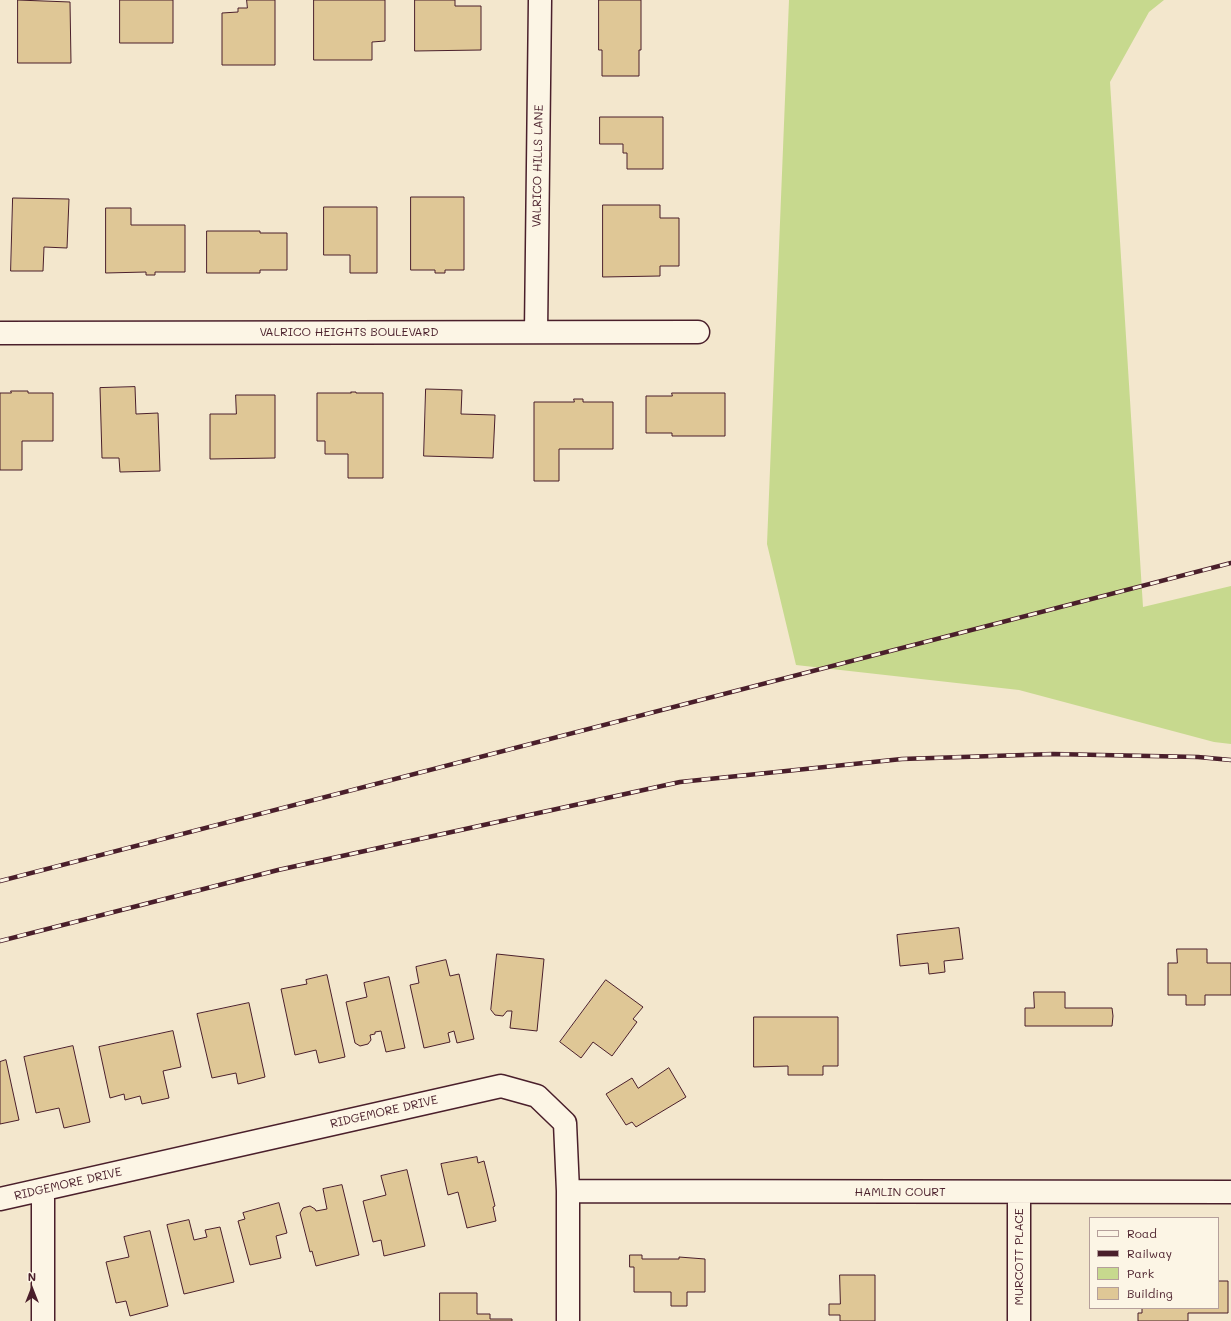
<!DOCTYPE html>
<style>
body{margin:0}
#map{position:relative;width:1231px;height:1321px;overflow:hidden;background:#f3e7cd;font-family:Mali,sans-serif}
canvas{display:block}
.legend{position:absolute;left:1089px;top:1217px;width:130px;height:92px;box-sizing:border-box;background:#fcf5e5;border:1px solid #b59f9b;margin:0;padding:5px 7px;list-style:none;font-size:12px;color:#4a1f2b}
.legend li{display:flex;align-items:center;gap:8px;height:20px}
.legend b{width:20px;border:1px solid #b59f9b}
.north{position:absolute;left:12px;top:1269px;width:40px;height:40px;-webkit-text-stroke:3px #fcf5e5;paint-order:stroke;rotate:0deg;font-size:11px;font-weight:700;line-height:16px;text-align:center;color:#4a1f2b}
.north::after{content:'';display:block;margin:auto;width:14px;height:18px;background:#4a1f2b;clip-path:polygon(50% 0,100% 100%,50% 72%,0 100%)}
</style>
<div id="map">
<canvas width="1231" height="1321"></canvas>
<ul class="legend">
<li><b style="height:5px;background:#fcf5e5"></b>Road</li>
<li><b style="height:5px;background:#4a1f2b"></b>Railway</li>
<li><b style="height:11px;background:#c7d98e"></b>Park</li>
<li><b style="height:11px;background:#dfc796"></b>Building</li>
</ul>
<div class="north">N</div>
</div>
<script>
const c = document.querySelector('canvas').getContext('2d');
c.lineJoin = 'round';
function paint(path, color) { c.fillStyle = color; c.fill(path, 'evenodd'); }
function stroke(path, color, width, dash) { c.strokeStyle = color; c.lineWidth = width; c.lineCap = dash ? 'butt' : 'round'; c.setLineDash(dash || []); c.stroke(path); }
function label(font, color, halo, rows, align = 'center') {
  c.font = font + ' Mali,sans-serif'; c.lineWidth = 3; c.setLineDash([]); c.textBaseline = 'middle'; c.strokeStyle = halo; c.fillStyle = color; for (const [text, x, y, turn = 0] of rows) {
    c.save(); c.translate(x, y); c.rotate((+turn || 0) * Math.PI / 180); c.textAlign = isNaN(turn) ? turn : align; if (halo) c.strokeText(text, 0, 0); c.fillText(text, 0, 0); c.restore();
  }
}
paint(new Path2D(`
 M 789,0 L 1164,0 L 1149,12 L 1110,82 L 1143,607 L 1231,586 L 1231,744 L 1214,742 L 1019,690 L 796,665 L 767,544 Z`), '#c7d98e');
const building = new Path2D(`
 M 18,0 L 70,2 L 71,63 L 18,63 Z
 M 120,0 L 173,0 L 173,43 L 120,43 Z
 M 247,0 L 275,0 L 275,65 L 222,65 L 222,13 L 238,12 L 238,8 L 247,8 Z
 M 314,0 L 385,0 L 385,41 L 372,42 L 372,60 L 314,60 Z
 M 415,0 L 455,0 L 455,6 L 481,6 L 481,50 L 415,51 Z
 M 599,0 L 641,0 L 641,50 L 639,50 L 639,76 L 602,76 L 602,50 L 599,50 Z
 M 600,117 L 663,117 L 663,169 L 627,169 L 627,153 L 623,153 L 623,144 L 600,144 Z
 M 411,197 L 464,197 L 464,270 L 445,270 L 445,273 L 435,273 L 435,270 L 411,270 Z
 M 13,198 L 69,199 L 67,248 L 44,247 L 43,271 L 11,271 Z
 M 603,205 L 660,205 L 660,218 L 679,218 L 679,266 L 660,266 L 660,276 L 603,277 Z
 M 324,207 L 377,207 L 377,273 L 350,273 L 350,255 L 324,255 Z
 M 106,208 L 131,208 L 131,225 L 185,225 L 185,272 L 155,272 L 155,275 L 146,275 L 146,272 L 106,273 Z
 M 207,231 L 260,231 L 260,233 L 287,233 L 287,270 L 260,270 L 260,273 L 207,273 Z
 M 135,387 L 136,414 L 158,413 L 160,471 L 120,472 L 119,458 L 102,458 L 100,388 Z
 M 426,389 L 462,390 L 461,414 L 495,415 L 493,458 L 424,456 Z
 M 11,391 L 28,391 L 28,393 L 53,393 L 53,441 L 22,441 L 22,470 L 0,470 L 0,393 L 11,393 Z
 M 351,392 L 356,392 L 356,393 L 383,393 L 383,478 L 348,478 L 348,454 L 325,454 L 325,441 L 317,441 L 317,393 L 351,393 Z
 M 672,393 L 725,393 L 725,436 L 672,436 L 672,433 L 646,433 L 646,396 L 672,396 Z
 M 236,395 L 275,395 L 275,458 L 210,459 L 210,414 L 236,414 Z
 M 574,399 L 583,399 L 583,402 L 613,402 L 613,449 L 559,449 L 559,481 L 534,481 L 534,402 L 574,402 Z
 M 959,928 L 963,959 L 944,961 L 945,972 L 929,974 L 928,963 L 900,966 L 897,935 Z
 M 1177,949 L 1207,949 L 1207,963 L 1231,963 L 1231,995 L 1205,995 L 1205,1005 L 1186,1005 L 1186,995 L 1168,995 L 1168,963 L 1177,963 Z
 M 497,954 L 544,959 L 537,1031 L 510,1028 L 512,1011 L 507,1011 L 503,1016 L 495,1015 L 491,1010 Z
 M 446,960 L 450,976 L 459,974 L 474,1039 L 457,1043 L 454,1031 L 448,1033 L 450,1042 L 424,1048 L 410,985 L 419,983 L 416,967 Z
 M 327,975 L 345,1057 L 319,1063 L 316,1050 L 295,1055 L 281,989 L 307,984 L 306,980 Z
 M 389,977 L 405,1048 L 386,1052 L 381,1031 L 375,1032 L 375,1034 L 370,1035 L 371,1040 L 368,1044 L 360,1046 L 355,1043 L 346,1002 L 367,997 L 364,983 Z
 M 606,980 L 643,1007 L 633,1019 L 637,1022 L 612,1056 L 593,1042 L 581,1058 L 560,1042 Z
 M 1034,992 L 1065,992 L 1065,1008 L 1112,1008 L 1113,1016 L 1112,1026 L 1025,1026 L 1025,1008 L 1034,1008 Z
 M 249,1003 L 265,1077 L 238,1084 L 236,1073 L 212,1078 L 197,1014 Z
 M 754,1017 L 838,1017 L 838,1066 L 823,1066 L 823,1075 L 788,1075 L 788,1066 L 754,1067 Z
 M 173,1031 L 181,1067 L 163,1071 L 169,1098 L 142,1104 L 140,1096 L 125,1100 L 124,1094 L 110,1098 L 99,1047 Z
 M 73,1046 L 90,1122 L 64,1128 L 59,1108 L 36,1113 L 24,1057 Z
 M 6,1060 L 19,1120 L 0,1124 L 0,1062 Z
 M 669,1068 L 686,1097 L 636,1127 L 632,1122 L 626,1125 L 606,1094 L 632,1078 L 638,1088 Z
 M 477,1157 L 478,1163 L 484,1161 L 495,1206 L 493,1207 L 496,1221 L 467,1228 L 458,1192 L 448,1195 L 441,1164 Z
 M 407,1170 L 425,1246 L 384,1256 L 381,1240 L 373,1242 L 363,1201 L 386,1195 L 381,1176 Z
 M 342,1185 L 359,1255 L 316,1266 L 312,1251 L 310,1252 L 300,1213 L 303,1208 L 310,1206 L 315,1209 L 316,1211 L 327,1209 L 323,1189 Z
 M 279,1203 L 287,1233 L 276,1236 L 281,1258 L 250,1265 L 238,1221 L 245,1219 L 243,1213 Z
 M 189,1220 L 194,1240 L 207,1237 L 205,1230 L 220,1227 L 234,1282 L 184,1294 L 167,1225 Z
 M 150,1231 L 168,1306 L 130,1316 L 126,1301 L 116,1303 L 106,1262 L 129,1257 L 124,1237 Z
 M 630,1255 L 642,1255 L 642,1259 L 679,1259 L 679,1257 L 705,1259 L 705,1292 L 687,1292 L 687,1306 L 671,1306 L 671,1292 L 634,1292 L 634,1267 L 630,1267 Z
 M 840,1275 L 875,1275 L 875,1321 L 840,1321 L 840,1315 L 829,1315 L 829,1304 L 840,1304 Z
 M 1218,1281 L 1228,1281 L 1228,1313 L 1188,1313 L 1188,1321 L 1138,1321 L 1138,1313 L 1142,1313 L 1142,1308 L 1218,1308 Z
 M 440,1293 L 477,1293 L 477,1314 L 490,1314 L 490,1319 L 512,1319 L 512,1321 L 440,1321 Z`);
paint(building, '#dfc796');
stroke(building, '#4a1f2b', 1);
const street = new Path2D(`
 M 536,332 L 540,0
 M 0,333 L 698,332
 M 568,1191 L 1231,1192
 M 0,1199 L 501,1086 L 537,1096 L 565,1123 L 568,1191 L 568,1321
 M 43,1321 L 43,1190
 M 1019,1321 L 1019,1192`);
stroke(street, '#4a1f2b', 25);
stroke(street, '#fcf5e5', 22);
const rail = new Path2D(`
 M 0,881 L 1231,563
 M 0,941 L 278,870 L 680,782 L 902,759 L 1053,754 L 1198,757 L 1231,760`);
stroke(rail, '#4a1f2b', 4.5);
stroke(rail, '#fcf5e5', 3, [9]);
label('12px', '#4a1f2b', '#fcf5e5', [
 ["VALRICO HILLS LANE",538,166,-89],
 ["VALRICO HEIGHTS BOULEVARD",349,332],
 ["RIDGEMORE DRIVE",384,1112,-13],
 ["RIDGEMORE DRIVE",68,1184,-13],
 ["HAMLIN COURT",900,1192],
 ["MURCOTT PLACE",1019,1257,-90]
]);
</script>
